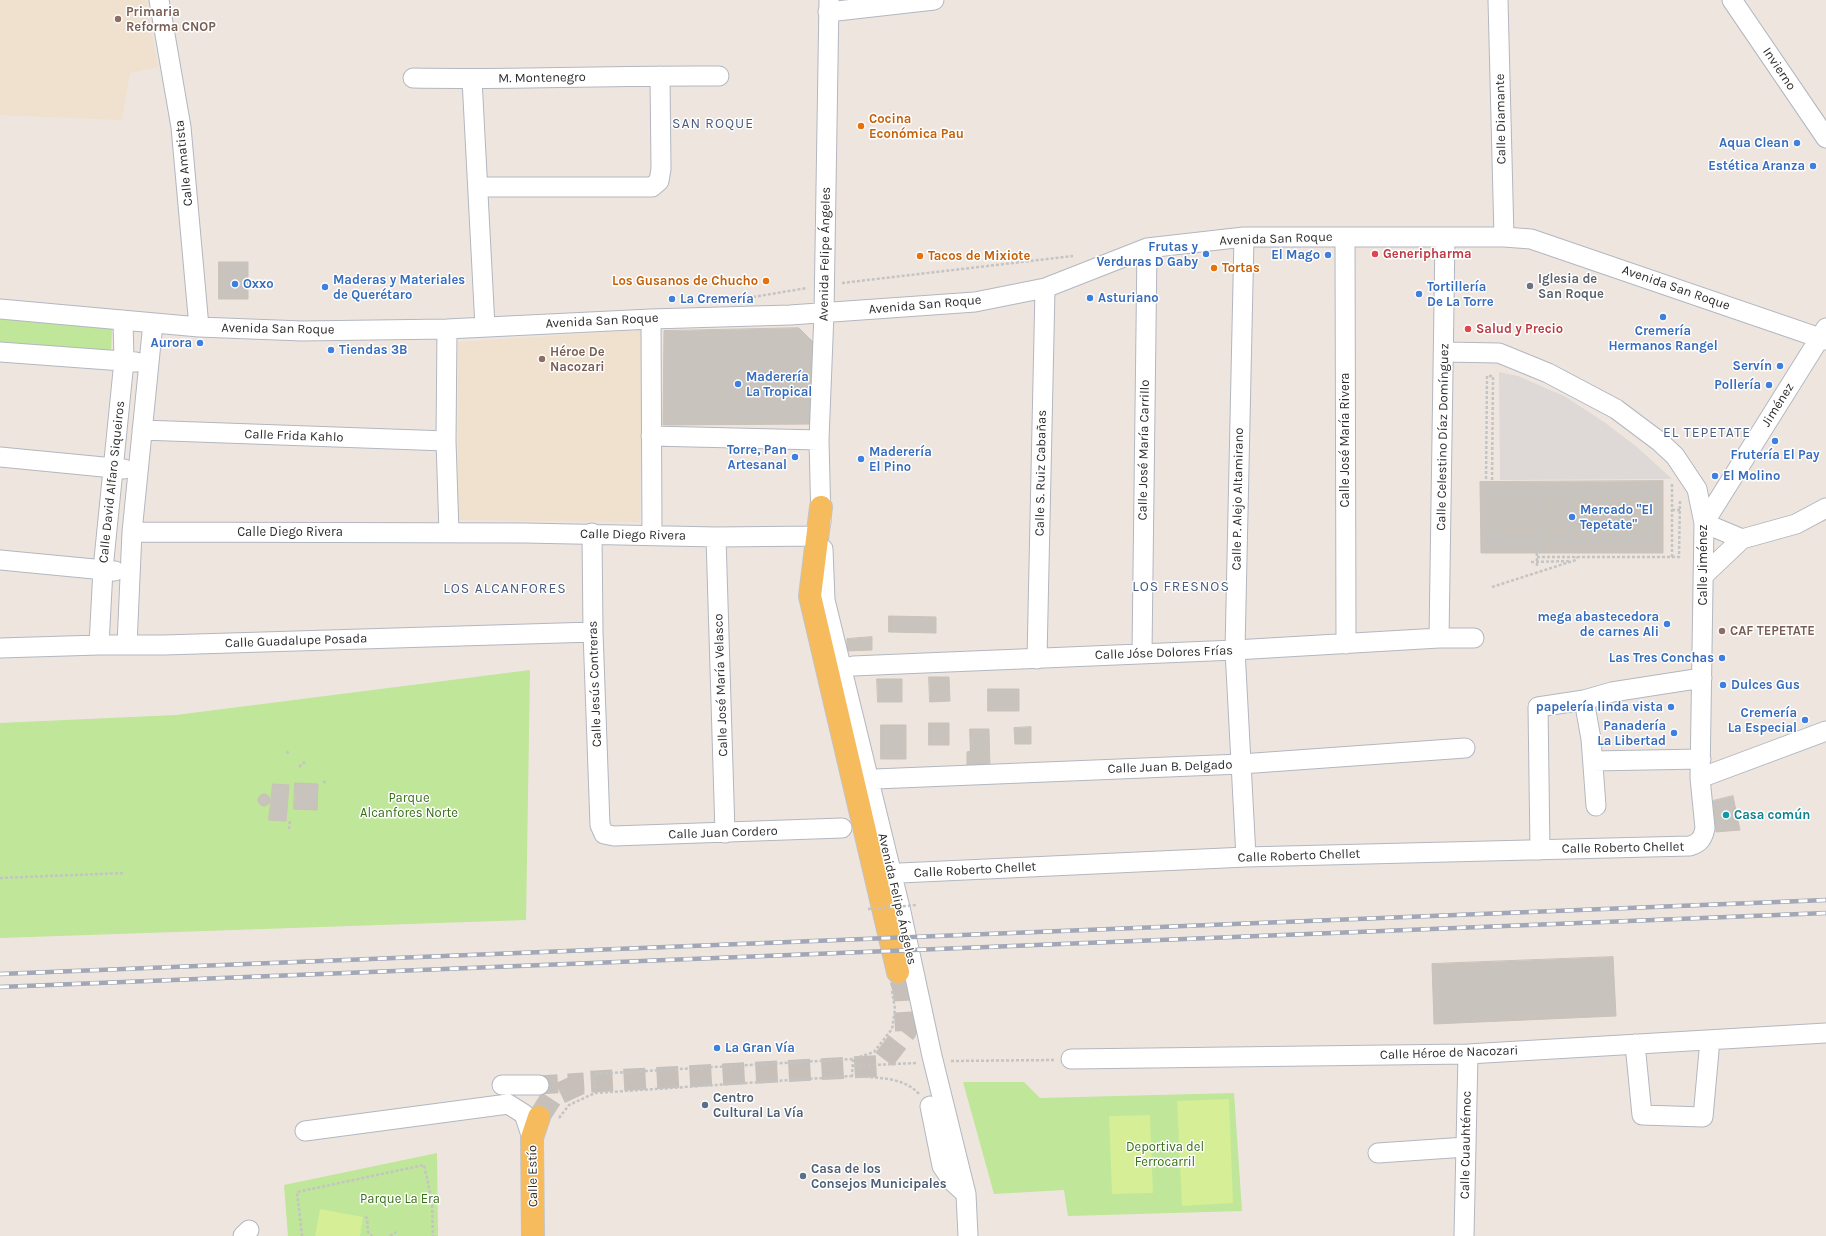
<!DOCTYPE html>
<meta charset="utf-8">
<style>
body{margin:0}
canvas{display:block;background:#eee5de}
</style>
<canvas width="1826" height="1236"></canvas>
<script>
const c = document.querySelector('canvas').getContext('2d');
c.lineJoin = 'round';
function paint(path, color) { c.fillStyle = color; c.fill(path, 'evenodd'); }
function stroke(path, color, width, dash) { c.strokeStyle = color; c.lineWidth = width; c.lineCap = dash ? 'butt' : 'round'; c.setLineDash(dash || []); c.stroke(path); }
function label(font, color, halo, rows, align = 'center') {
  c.font = font + ' Karla,sans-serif'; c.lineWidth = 3; c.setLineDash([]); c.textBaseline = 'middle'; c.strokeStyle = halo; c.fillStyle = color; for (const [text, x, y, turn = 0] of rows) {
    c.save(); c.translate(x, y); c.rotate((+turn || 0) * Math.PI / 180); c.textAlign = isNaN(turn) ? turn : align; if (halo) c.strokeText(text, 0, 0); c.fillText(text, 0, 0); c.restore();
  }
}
paint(new Path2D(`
 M 0,0 L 146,0 L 158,67 L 130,73 L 122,120 L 0,115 Z
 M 642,330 L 640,522 L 458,520 L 458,342 Z`), '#f0e0ce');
paint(new Path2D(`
 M 0,315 L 112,326 L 111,356 L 0,346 Z
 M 530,670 L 526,920 L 0,938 L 0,723 L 176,715 Z
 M 963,1082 L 1024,1082 L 1040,1098 L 1234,1093 L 1242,1211 L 1068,1216 L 1064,1190 L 994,1194 Z
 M 437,1153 L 438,1236 L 288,1236 L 284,1185 Z`), '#bfe699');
paint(new Path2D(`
 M 1229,1099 L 1233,1203 L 1182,1206 L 1177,1101 Z
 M 1150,1115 L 1153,1193 L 1112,1194 L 1109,1116 Z
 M 320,1209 L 363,1217 L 360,1236 L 315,1236 Z`), '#d6ee95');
paint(new Path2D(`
 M 1499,372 L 1518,376 L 1566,397 L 1604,422 L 1637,447 L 1672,479 L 1500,480 Z`), '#ded9d6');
const building = new Path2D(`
 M 219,262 L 248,262 L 248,299 L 219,299 Z
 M 799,328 L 814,343 L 812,424 L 663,425 L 664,331 Z
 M 1663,481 L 1663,553 L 1481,553 L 1480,482 Z
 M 889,616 L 936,617 L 936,633 L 889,632 Z
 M 872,637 L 872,650 L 847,651 L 847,639 Z
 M 929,677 L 949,677 L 950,701 L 930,702 Z
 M 877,679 L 902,679 L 902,702 L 878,702 Z
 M 988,689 L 1019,689 L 1019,711 L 988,711 Z
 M 929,723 L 949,723 L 949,745 L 929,745 Z
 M 881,725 L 906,725 L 906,759 L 881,759 Z
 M 1031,727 L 1031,744 L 1015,744 L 1014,728 Z
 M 970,729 L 989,729 L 990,768 L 967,768 L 967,752 L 970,751 Z
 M 295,783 L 318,784 L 317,810 L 294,809 Z
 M 273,784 L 289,785 L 286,821 L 269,820 Z
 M258 800a6 6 0 1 1 12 0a6 6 0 1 1-12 0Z
 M 1733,796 L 1740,830 L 1716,832 L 1713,801 Z
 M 1613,957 L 1616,1016 L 1434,1024 L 1432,964 Z`);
paint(building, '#c9c3bd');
stroke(building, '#cac1b8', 1);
stroke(new Path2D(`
 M 539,1085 L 584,1082`), '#c7c0ba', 19, [19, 10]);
stroke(new Path2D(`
 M 539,1117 L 552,1097 L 584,1082 L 879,1066 L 906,1031 L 904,991 L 898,972`), '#c7c0ba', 22, [22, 11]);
const minor = new Path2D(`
 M 159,0 L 181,127 L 199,327
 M 1498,0 L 1504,237
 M 1732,0 L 1826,138
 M 828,12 L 934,0
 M 413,78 C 515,80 617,75 719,76
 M 472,79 L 485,327
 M 478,187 L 652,187 L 659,181 L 661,169 L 660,76
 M 1244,237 L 1235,650 L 1246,857
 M 1345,237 L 1346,644
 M 0,309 L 199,327 L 302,331 L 447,329 L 651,319 L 790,315 L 975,302 L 1045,288 L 1147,248 L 1244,237 L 1504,237 L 1531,239 L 1826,340
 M 651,319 L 652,535
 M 447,329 L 446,441 L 449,533
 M 0,352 L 136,362
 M 142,430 L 446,441
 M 651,436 L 819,440
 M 0,457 L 124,469
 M 821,522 L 819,440 L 824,313 L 829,0
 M 132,532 L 525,533 L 716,537 L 817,536
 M 592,533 L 593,632 L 600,825 L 604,834 L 614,836 L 842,828
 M 716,537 L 725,833
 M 1742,539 L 1704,523 L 1826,328
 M 823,549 L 825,600 L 901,912 L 932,1056 L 966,1194 L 968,1236
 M 0,560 L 115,571
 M 1703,576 L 1742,539 L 1796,524 L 1826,508
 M 1439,638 L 1445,237
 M 99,645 L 103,569 L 124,361 L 123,320
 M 127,645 L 132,532 L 153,323
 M 0,648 L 99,645 L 164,645 L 593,632
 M 1142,653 L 1147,248
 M 1037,659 L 1045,288
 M 853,666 L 1235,650 L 1439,638 L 1474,638
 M 1593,761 L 1701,759
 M 1700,778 L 1826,731
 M 875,779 L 1241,764 L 1465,748
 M 1596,806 L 1591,739 L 1584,700 L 1612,692 L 1702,678
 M 1540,850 L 1538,707 L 1584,700
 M 900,873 L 1246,857 L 1690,846 C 1700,843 1703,838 1705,828 L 1700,778 L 1704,523 L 1697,489 L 1675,456 L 1660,442 L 1616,409 L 1548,373 L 1499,353 L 1445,352
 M 1635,1044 L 1642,1115 L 1703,1117 L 1710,1040
 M 1071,1059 L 1468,1054 L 1826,1033
 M 502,1085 L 539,1085
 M 930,1106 L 942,1166 L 952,1181 L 965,1193
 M 305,1131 L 508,1104 L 524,1114 L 532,1138
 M 1378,1153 L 1466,1147
 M 243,1236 L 249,1230
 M 1464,1236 L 1468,1054`);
const major = new Path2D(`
 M 821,507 L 810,596 L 898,972
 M 533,1236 L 532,1138 L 539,1117`);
stroke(minor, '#b2b7c0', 21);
stroke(major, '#c4c4c4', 24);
stroke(new Path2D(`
 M 842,283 L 1073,256
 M 753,297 L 807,288
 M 1536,488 L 1537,566
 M 1492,495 L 1658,494
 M 1672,510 L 1681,510
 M 1482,541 L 1658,541 L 1659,543
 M 1569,541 L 1569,495
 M 1652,541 L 1652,494
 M 1492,543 L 1492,483 L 1486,483 L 1487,376 L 1493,376 L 1492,482
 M 1537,557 L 1679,557 L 1680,500
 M 1672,557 L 1672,484
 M 1531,562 L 1571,561
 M 1492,587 L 1576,560 L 1577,557
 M 287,751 L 289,755
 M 299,767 L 305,762
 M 323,782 L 328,782
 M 289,829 L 290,819
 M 0,878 L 124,873
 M 892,991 L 895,1009 L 892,1029 L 874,1052 L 853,1059 L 852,1076 C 875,1078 903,1076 919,1094
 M 951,1061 L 1054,1060
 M 853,1066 L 916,1063
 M 595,1093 L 594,1074 L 853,1059
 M 559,1118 L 569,1105 L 595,1093 L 852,1076
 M 365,1217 L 367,1218 L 368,1232 L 372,1236
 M 302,1236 L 297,1192 L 424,1165 L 432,1201 L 433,1236
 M 390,1236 L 396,1232`), '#c4c4c4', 2.5, [3, 2]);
stroke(minor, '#fff', 19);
stroke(major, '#f6bb5c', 22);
const rail = new Path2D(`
 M 0,974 L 1826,900
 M 0,987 L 1826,913`);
stroke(rail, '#a1a7b7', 4.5);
stroke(rail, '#fff', 3, [9]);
stroke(new Path2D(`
 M 868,909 L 917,905`), '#c4c4c4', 2.5, [3, 2]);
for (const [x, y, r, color] of [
 [118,19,4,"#8d6e63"],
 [861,126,4,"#e8710a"],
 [1797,143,4,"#3f7fe0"],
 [1813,166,4,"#3f7fe0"],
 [1206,254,4,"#3f7fe0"],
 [1375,254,4,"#e0444e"],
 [1328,255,4,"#3f7fe0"],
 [920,256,4,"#e8710a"],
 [1214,268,4,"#e8710a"],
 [766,281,4,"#e8710a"],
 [235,284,4,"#3f7fe0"],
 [1530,286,4,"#6b7280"],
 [325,287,4,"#3f7fe0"],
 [1419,294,4,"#3f7fe0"],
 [1090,298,4,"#3f7fe0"],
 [672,299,4,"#3f7fe0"],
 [1663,317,4,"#3f7fe0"],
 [1468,329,4,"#e0444e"],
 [200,343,4,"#3f7fe0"],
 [331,350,4,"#3f7fe0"],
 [542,359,4,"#8d6e63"],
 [1780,366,4,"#3f7fe0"],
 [738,384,4,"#3f7fe0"],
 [1769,385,4,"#3f7fe0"],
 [1775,441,4,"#3f7fe0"],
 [795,457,4,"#3f7fe0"],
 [861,459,4,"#3f7fe0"],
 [1715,476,4,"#3f7fe0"],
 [1572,517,4,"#3f7fe0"],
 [1667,624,4,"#3f7fe0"],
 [1722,631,4,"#8d6e63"],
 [1722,658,4,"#3f7fe0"],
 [1723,685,4,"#3f7fe0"],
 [1671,707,4,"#3f7fe0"],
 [1805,720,4,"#3f7fe0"],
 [1674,733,4,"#3f7fe0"],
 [1726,815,4,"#0f9aa8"],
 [717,1048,4,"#3f7fe0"],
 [705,1105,4,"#5c6f8a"],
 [803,1176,4,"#5c6f8a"]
]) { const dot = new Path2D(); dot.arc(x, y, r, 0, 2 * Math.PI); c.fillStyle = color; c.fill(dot); stroke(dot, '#fff', 1.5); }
label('bold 13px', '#785e54', '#fff', [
 ["Primaria",126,12],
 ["Reforma CNOP",126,27],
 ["Héroe De",550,352],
 ["Nacozari",550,367],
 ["CAF TEPETATE",1730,631]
], 'left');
label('13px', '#2c2c2c', '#fff', [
 ["Invierno",1779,69,56],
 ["M. Montenegro",542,78,-1],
 ["Calle Diamante",1501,119,-91],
 ["Calle Amatista",184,163,-96],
 ["Avenida San Roque",1276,239,-2],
 ["Avenida Felipe Ángeles",825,254,-89],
 ["Avenida San Roque",1676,288,19],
 ["Avenida San Roque",925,305,-5],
 ["Avenida San Roque",602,321,-3],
 ["Avenida San Roque",278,329,1],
 ["Jiménez",1778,405,-58],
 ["Calle Frida Kahlo",294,436,2],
 ["Calle Celestino Díaz Domínguez",1443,437,-89],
 ["Calle José María Rivera",1345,440,-90],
 ["Calle José María Carrillo",1144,450,-89],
 ["Calle S. Ruiz Cabañas",1041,473,-89],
 ["Calle David Alfaro Siqueiros",112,482,-84],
 ["Calle P. Alejo Altamirano",1238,499,-89],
 ["Calle Diego Rivera",290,532],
 ["Calle Diego Rivera",633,535,1],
 ["Calle Jiménez",1703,565,-90],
 ["Calle Guadalupe Posada",296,641,-2],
 ["Calle Jóse Dolores Frías",1164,653,-2],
 ["Calle Jesús Contreras",595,684,-92],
 ["Calle José María Velasco",721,685,-92],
 ["Calle Juan B. Delgado",1170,767,-2],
 ["Calle Juan Cordero",723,833,-2],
 ["Calle Roberto Chellet",1623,848,-1],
 ["Calle Roberto Chellet",1299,856,-2],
 ["Calle Roberto Chellet",975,870,-3],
 ["Avenida Felipe Ángeles",897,899,77],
 ["Calle Héroe de Nacozari",1449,1053,-2],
 ["Calle Cuauhtémoc",1466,1145,-89],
 ["Calle Estío",533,1176,-91]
]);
label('bold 13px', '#c56008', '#fff', [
 ["Cocina",869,119],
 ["Económica Pau",869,134],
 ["Tacos de Mixiote",928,256],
 ["Tortas",1222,268],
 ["Los Gusanos de Chucho",758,281,"right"]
], 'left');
label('bold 13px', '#366cbe', '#fff', [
 ["Aqua Clean",1789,143],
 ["Estética Aranza",1805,166],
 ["Frutas y",1198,247],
 ["Verduras D Gaby",1198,262],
 ["El Mago",1320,255],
 ["Maderas y Materiales",333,280,"left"],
 ["de Querétaro",333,295,"left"],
 ["Oxxo",243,284,"left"],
 ["Tortillería",1427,287,"left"],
 ["De La Torre",1427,302,"left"],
 ["Asturiano",1098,298,"left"],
 ["La Cremería",680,299,"left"],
 ["Cremería",1663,331,"center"],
 ["Hermanos Rangel",1663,346,"center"],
 ["Aurora",192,343],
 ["Tiendas 3B",339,350,"left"],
 ["Servín",1772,366],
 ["Maderería",746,377,"left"],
 ["La Tropical",746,392,"left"],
 ["Pollería",1761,385],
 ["Torre, Pan",787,450],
 ["Artesanal",787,465],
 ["Maderería",869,452,"left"],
 ["El Pino",869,467,"left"],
 ["Frutería El Pay",1775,455,"center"],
 ["El Molino",1723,476,"left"],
 ["Mercado \"El",1580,510,"left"],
 ["Tepetate\"",1580,525,"left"],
 ["mega abastecedora",1659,617],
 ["de carnes Ali",1659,632],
 ["Las Tres Conchas",1714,658],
 ["Dulces Gus",1731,685,"left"],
 ["papelería linda vista",1663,707],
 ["Cremería",1797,713],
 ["La Especial",1797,728],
 ["Panadería",1666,726],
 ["La Libertad",1666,741],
 ["La Gran Vía",725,1048,"left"]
], 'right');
label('bold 13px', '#be3a42', '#fff', [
 ["Generipharma",1383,254],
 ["Salud y Precio",1476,329]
], 'left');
label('bold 13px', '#5b616d', '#fff', [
 ["Iglesia de",1538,279],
 ["San Roque",1538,294]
], 'left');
label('13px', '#376e18', '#fff', [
 ["Parque",409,798],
 ["Alcanfores Norte",409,813],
 ["Deportiva del",1165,1147],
 ["Ferrocarril",1165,1162],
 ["Parque La Era",400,1199]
]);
label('bold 13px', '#0d838f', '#fff', [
 ["Casa común",1734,815]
], 'left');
label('bold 13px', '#4e5e75', '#fff', [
 ["Centro",713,1098],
 ["Cultural La Vía",713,1113],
 ["Casa de los",811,1169],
 ["Consejos Municipales",811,1184]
], 'left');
c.letterSpacing = '1px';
label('14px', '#4a5c7f', '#fff', [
 ["SAN ROQUE",713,124],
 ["EL TEPETATE",1707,433],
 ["LOS FRESNOS",1181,587],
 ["LOS ALCANFORES",505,589]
]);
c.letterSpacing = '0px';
</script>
